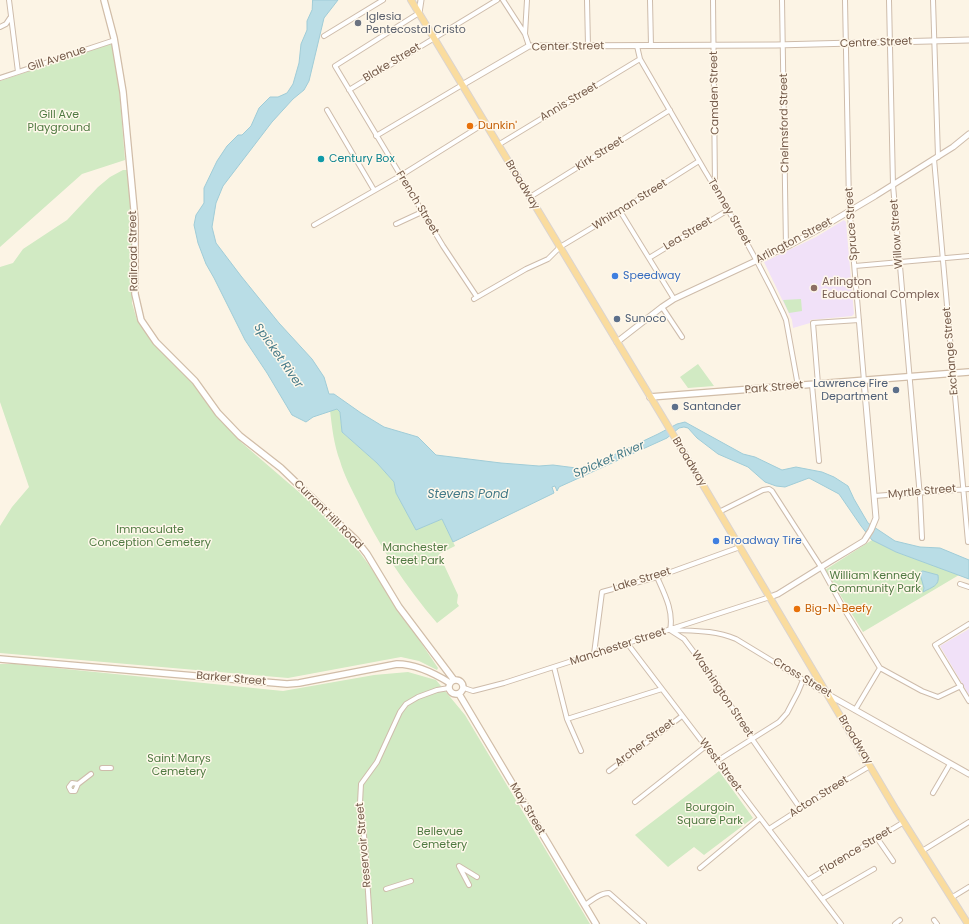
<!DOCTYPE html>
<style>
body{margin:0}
canvas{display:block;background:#fcf4e5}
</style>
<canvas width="969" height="924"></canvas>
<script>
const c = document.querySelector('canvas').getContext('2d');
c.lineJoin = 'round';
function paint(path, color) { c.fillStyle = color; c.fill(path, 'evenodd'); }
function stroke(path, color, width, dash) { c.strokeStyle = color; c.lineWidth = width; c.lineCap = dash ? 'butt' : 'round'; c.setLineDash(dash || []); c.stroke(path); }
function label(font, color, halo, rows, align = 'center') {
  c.font = font + ' Poppins,sans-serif'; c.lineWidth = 3; c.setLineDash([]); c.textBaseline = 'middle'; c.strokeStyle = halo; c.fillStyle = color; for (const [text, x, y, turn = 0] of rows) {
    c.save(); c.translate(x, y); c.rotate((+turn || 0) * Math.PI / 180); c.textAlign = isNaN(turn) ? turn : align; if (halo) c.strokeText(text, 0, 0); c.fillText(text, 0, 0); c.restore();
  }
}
paint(new Path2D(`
 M 844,220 L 846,222 L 854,314 L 852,316 L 810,320 L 810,323 L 793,328 L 792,320 L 764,262 L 816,237 Z
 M 969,629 L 969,695 L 940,646 Z`), '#f1e1f8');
paint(new Path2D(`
 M 112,43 L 119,87 L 125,160 L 82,174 L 0,247 L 0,81 Z
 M 123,170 L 128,170 L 132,223 L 132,303 L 137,320 L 154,344 L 198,389 L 216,415 L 242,443 L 343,530 L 369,565 L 438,668 L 437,670 L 419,661 L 401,657 L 288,678 L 0,653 L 0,526 L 12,507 L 29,487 L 0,402 L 0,267 L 13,263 L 23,249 L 67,220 L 98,187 L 110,177 Z
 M 801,299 L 802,311 L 789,313 L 783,300 Z
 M 698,364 L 714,386 L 688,388 L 680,377 Z
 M 337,409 L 340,412 L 342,432 L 377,463 L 394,482 L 396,493 L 416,529 L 442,519 L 455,546 L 439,554 L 458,595 L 457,603 L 459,606 L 437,623 C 405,586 378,544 357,500 C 351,488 344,475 340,461 C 334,445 332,428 330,410 Z
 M 872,540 L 896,552 L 959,575 L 863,632 L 825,570 Z
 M 0,664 L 16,664 L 283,691 L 374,675 L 408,672 L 436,680 L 465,715 L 590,924 L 0,924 Z
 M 719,771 L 753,818 L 704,855 L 694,847 L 668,867 L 635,835 Z`), '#d1eac3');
const water = new Path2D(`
 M 313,0 L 338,0 L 324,18 L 309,81 L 304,90 L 293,99 L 272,122 L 223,186 L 216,203 L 212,227 L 216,243 L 241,276 L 279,323 L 312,359 L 324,377 L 329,394 L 334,394 L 361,413 L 384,427 L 418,437 L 436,455 L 501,463 L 539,466 L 553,465 L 584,469 L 658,434 L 677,424 L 685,422 L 743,454 L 755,457 L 782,470 L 796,467 L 822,472 L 834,477 L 848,486 L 854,499 L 868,523 L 895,541 L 920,547 L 940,548 L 969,560 L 969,579 L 896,552 L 872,540 L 861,526 L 839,494 L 809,478 L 785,487 L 776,486 L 765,482 L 748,467 L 718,454 L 697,438 L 688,428 L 684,427 L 679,428 L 667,438 L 559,487 L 557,491 L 555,486 L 552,487 L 554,493 L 453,542 L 442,519 L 416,530 L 396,493 L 394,482 L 377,463 L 342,432 L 340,412 L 337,409 L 313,417 L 306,422 L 292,415 L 267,373 L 245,340 L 214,278 L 206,264 L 198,243 L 194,225 L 196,215 L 204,203 L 204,188 L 217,161 L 227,146 L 238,135 L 242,135 L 251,126 L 259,108 L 270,97 L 278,97 L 287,93 L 293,84 L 299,63 L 301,44 L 307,30 L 307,21 L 312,10 Z
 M 923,571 L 938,575 C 940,586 932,587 923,592 L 924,588 L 920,574 L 921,572 Z`);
paint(water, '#b9dde6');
stroke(water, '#a0ccd7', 1);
const minor = new Path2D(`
 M 9,0 L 18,72
 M 503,0 L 525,34
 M 527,0 L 525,34 L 529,46
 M 587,0 L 588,46
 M 650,0 L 651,46
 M 713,0 L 715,186
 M 782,0 L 786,247
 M 845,0 L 849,204 L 864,381
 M 889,0 L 893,185 L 920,497 L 922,538
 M 933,0 L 938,157
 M 419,13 L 335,66 L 443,246 L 477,297
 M 0,27 L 6,24 L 10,18
 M 324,36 L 383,0
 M 637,46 L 640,59 L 705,171 C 713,184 720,197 728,210 C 748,244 766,277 783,313 L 786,320 L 798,386
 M 0,78 L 115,40
 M 349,90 L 497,0
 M 327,110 L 374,190
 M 376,136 L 462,85
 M 498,145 L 640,59
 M 934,159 L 968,542
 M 530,197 L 670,110
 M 620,211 L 674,299
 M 396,224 L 422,212
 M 314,225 L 400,176 L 485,123
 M 649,258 L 728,210
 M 855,266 L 969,256
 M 474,299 L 526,269 L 548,259 L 560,247 L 620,211 L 699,161
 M 662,307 L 682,337
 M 818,384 L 813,323 L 859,320
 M 812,385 L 819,461
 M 874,496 L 969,489
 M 719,512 L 763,490 L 769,489 L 772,491 L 821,567 L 844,609 L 880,668 L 855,710
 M 657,577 C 664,593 674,611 670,630
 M 960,584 L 969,587
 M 969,624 L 935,645 L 969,701
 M 670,630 L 684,639 L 714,679 L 752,739 L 800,808
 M 672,630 C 695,631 714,630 736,639 L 825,693
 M 627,643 L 841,924
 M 594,654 L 602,592 L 657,577 L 740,547
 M 554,667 L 567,719 L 581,751
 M 880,668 L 922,691 L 938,697 L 961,686
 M 464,688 L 473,691 L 504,683 L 770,597
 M 567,719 L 662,689
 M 717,761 L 779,722 L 787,713 L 798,692 L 803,680
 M 102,768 L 111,768
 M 609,771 L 682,716
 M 78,784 L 75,791 L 71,791 L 69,787 L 72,783 L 78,784 L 91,774
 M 933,793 L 950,764
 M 635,802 L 706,746
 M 769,829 L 828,791 L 870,766
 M 877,838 L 893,861
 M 922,851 L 969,822
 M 700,868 L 760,818
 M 808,880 L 904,822
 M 469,885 L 459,866 L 477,877
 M 386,889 L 411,881
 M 951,898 L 969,887
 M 822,899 L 874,869
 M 585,905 C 592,900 600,893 609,893 L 644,924
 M 934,920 L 937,924
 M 370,924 L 365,844 L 360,803 L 361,784 L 377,762 L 400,712 L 406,704 L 418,697 L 437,690 L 449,688
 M 895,924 L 900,920`);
const tertiary = new Path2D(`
 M 419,13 L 421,0
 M 462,85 L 529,46 L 776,45 L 969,40
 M 617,342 L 662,307 L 674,299 L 790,245 L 821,228 L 875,196 L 953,147 L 969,134
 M 770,597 L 778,594 L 831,561 L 864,541 L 871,530 L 876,518 L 864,381
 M 827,694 L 969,774`);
const secondary = new Path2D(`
 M 104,0 L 114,38 L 123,92 L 135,220 L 135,294 L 141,320 L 156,342 L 195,381 L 218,413 L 240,436 L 281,468 L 356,540 L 367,554 L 399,607 L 454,680
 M 650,397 L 969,372
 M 0,659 L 287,684 L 299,683 L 397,664 C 416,664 434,673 450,683
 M449 687a7 7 0 1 1 14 0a7 7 0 1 1-14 0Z
 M 459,694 L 596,924`);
const primary = new Path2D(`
 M 411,0 L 665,421 L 896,810 L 968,924`);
stroke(minor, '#cebcab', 6);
stroke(tertiary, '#cebcab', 7);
stroke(secondary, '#d1bda8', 8);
stroke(primary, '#dbd4d0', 8);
stroke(minor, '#fff', 4);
stroke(tertiary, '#fff', 5);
stroke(secondary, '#fff', 5.5);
stroke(primary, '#fadc9e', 6);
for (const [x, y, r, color] of [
 [358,23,4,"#6b7280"],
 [470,126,4,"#e8710a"],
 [321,159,4,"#0f9aa8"],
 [615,276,4,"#3f7fe0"],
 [814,288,4,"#8d6e63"],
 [617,319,4,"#5c6f8a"],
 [896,390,4,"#5c6f8a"],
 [675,407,4,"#5c6f8a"],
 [716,541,4,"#3f7fe0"],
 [797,609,4,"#e8710a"]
]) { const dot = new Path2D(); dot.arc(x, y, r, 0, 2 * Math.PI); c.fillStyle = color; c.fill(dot); stroke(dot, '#fff8eb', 1.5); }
label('11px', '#5b616d', '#fff8eb', [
 ["Iglesia",366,17],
 ["Pentecostal Cristo",366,30]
], 'left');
label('11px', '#755b4a', '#fff8eb', [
 ["Centre Street",876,43,-2],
 ["Center Street",568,47,-1],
 ["Gill Avenue",57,59,-18],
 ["Blake Street",392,63,-31],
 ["Camden Street",715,93,-91],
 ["Annis Street",569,102,-31],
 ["Chelmsford Street",785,123,-91],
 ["Kirk Street",600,154,-32],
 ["Broadway",522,185,59],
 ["French Street",417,203,59],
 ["Whitman Street",630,205,-32],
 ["Tenney Street",729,212,60],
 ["Spruce Street",852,224,-94],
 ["Lea Street",688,234,-31],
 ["Willow Street",897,234,-94],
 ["Arlington Street",794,241,-28],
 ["Railroad Street",134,251,-91],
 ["Exchange Street",951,351,-95],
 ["Park Street",774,388,-5],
 ["Broadway",689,462,59],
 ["Myrtle Street",922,492,-5],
 ["Currant Hill Road",328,515,45],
 ["Lake Street",642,580,-17],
 ["Manchester Street",618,647,-18],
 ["Cross Street",802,678,31],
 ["Barker Street",231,679,5],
 ["Washington Street",722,694,56],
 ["Broadway",855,740,59],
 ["Archer Street",645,743,-37],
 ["West Street",720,765,53],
 ["Acton Street",819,797,-32],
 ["May Street",527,809,59],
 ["Reservoir Street",364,845,-95],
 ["Florence Street",856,851,-31]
]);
label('11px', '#507a42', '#fff8eb', [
 ["Gill Ave",59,115],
 ["Playground",59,128],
 ["Immaculate",150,530],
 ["Conception Cemetery",150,543],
 ["Manchester",415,548],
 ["Street Park",415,561],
 ["William Kennedy",875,576],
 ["Community Park",875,589],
 ["Saint Marys",179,759],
 ["Cemetery",179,772],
 ["Bourgoin",710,808],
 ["Square Park",710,821],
 ["Bellevue",440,832],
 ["Cemetery",440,845]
]);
label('11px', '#c56008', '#fff8eb', [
 ["Dunkin'",478,126],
 ["Big-N-Beefy",805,609]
], 'left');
label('11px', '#0d838f', '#fff8eb', [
 ["Century Box",329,159]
], 'left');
label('11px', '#366cbe', '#fff8eb', [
 ["Speedway",623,276],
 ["Broadway Tire",724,541]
], 'left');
label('11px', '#785e54', '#fff8eb', [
 ["Arlington",822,282],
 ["Educational Complex",822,295]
], 'left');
label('11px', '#4e5e75', '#fff8eb', [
 ["Sunoco",625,319],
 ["Lawrence Fire",888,384,"right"],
 ["Department",888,397,"right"],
 ["Santander",683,407]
], 'left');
label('italic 12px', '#447a88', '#fff8eb', [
 ["Spicket River",278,356,55],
 ["Spicket River",609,460,-23],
 ["Stevens Pond",468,495]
]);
</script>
